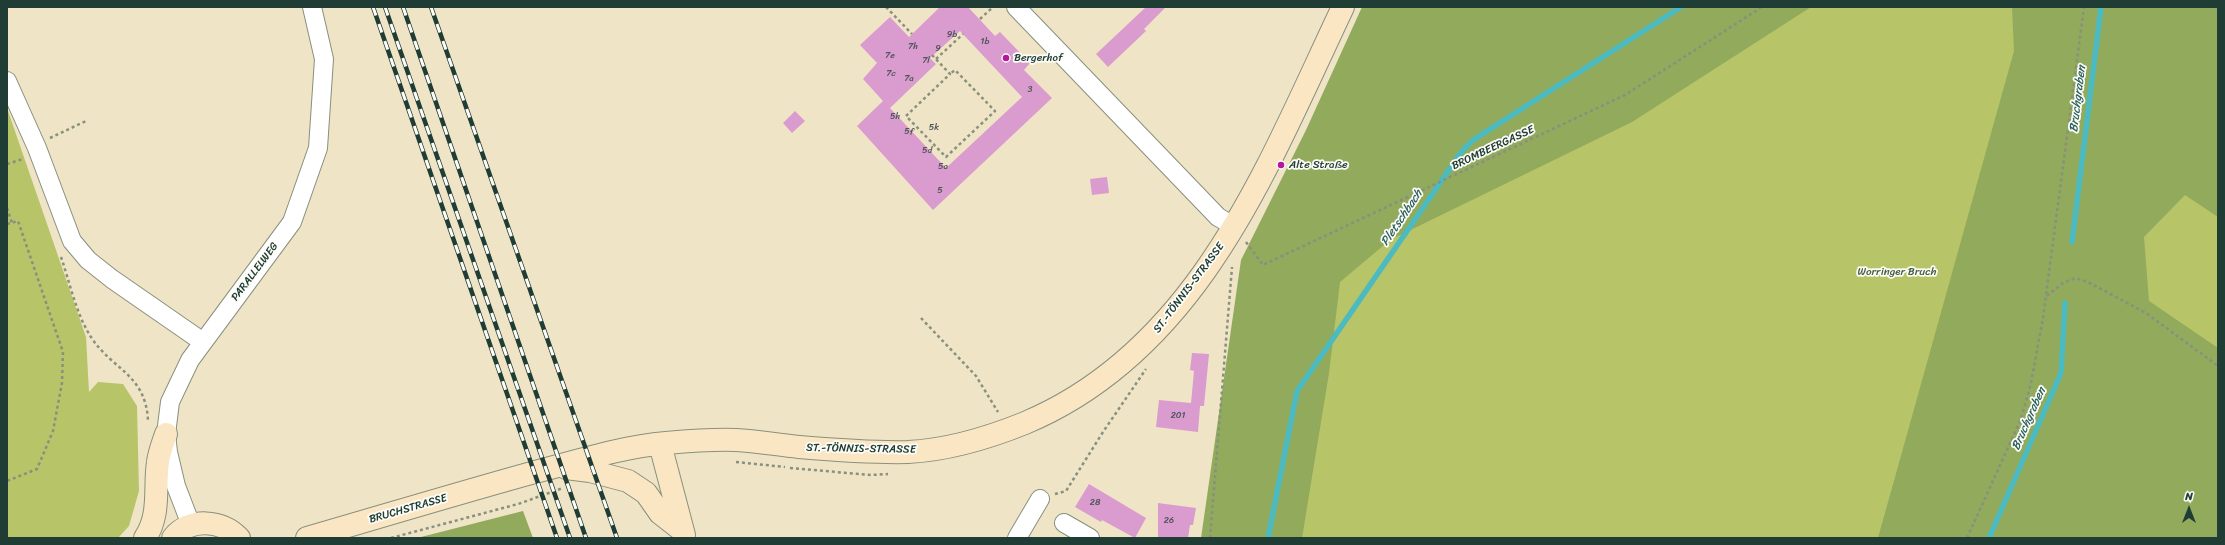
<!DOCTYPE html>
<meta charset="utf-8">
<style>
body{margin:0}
#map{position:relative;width:2225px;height:545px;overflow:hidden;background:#f0e4c7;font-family:Sriracha,sans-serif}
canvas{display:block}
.frame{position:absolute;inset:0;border:8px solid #1f3d34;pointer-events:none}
.north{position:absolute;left:2169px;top:489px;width:40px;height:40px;-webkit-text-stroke:3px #fdfcf7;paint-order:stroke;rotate:0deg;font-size:11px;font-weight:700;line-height:16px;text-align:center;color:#1f3d34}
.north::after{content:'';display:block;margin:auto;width:14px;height:18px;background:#1f3d34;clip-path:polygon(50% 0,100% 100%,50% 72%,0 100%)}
</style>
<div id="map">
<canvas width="2225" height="545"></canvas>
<div class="frame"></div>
<div class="north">N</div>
</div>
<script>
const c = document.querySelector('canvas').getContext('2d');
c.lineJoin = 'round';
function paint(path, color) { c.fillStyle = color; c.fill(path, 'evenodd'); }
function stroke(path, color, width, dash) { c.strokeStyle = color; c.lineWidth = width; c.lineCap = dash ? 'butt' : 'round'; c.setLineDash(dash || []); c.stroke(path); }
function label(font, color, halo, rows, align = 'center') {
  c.font = font + ' Sriracha,sans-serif'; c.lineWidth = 3.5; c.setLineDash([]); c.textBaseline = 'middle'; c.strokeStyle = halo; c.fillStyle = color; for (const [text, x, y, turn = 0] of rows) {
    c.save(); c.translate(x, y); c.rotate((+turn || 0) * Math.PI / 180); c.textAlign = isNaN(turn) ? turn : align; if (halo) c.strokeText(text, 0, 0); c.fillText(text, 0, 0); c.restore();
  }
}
paint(new Path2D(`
 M 1716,7 L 2218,7 L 2218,538 L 1217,538 L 1244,277 Z
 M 7,108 L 86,337 L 89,392 L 98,382 L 123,384 L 137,406 L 139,491 L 129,526 L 118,538 L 7,538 Z`), '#b7c467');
paint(new Path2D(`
 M 1362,7 L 1811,7 L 1632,122 L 1390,240 L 1340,282 L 1329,373 L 1302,538 L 1201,538 L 1241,260 L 1306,130 Z
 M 2012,7 L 2218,7 L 2218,217 L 2185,195 L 2144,237 L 2149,301 L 2218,348 L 2218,538 L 1878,538 L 2014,51 Z
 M 523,511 L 533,538 L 417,538 Z`), '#91aa5c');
stroke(new Path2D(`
 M 2072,242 L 2101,7
 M 1268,538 L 1297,391 L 1462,151 L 1473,140 L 1681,7
 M 1989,538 L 2061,373 L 2065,303`), '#4bbac1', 5.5);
paint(new Path2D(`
 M 940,7 L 968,7 L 995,36 L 1000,32 L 1030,63 L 1024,70 L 1052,98 L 933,210 L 857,126 L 883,101 L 863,79 L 877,63 L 860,45 L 890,17 L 909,37 ZM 960,31 L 1022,97 L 946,168 L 890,108 L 936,64 L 930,58 Z
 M 1146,7 L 1166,7 L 1144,29 L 1146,31 L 1108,67 L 1096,54 Z
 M 795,111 L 805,121 L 792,133 L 783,123 Z
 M 1107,177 L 1109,193 L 1092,195 L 1090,179 Z
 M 1192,353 L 1209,354 L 1204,406 L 1200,406 L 1198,432 L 1156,427 L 1159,400 L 1191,403 L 1194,371 L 1190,370 Z
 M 1089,484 L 1146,518 L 1135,538 L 1102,520 L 1101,522 L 1075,507 Z
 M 1158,503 L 1196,508 L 1193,525 L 1190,525 L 1188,538 L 1158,538 Z`), '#da9bcf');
const minor = new Path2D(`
 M 1016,7 L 1218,217 L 1235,227
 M 7,81 L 37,148 L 72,241 L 88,260 L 112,279 L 203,342
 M 1064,523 L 1090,538
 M 191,525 L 176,486 L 168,452 L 166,434 L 170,402 L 190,360 L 292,222 L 318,148 L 324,59 L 312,7
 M 1017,538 L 1040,499`);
const secondary = new Path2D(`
 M 660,444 L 684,535
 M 566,468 L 590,471 L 628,481 L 646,493 L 660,513 L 683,531
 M 145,538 C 161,514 154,488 158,462 C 159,453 163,443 166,434
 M 173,538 C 190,517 222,520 239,538
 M 307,538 C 383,516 459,493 535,472 C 578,461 621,447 666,443 C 689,441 712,439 736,440 C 757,441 778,445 799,447 C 835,450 872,453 908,452 C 948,450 988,438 1025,423 C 1199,350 1268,165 1343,7`);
stroke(minor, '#88907e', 20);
stroke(secondary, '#88907e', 24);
stroke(new Path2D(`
 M 886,7 L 912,34
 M 980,19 L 993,7
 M 932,55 L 950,74 L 906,116 L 946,157 L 995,111 L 955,70 L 950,74
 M 936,59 L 963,34
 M 50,138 L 86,121
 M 7,164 L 23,159
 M 7,208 L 12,223
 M 7,224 L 18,221 L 63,352 L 62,383 L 53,431 L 37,469 L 7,481
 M 1246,242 L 1263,265 L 1625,95 L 1762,7
 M 61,257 C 70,283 76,314 91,337 C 112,370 146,374 148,421
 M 2047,296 L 2063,283 L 2075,278 L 2088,282 L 2146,313 L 2218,366
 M 921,318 L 976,376 L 998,412
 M 736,462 L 785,467
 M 790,468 L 871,475 L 888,474
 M 1055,494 L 1066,491 L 1103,432 L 1146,369
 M 391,538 L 518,504 L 563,488
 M 1210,538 L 1232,267
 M 1967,538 L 2021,419 L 2031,383 L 2043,318 L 2084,7`), '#88907e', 2.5, [3, 3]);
stroke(minor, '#fff', 18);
stroke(secondary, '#fbe6c4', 22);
const rail = new Path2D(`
 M 373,7 L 557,538
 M 385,7 L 570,538
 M 403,7 L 586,538
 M 431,7 L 617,538`);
stroke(rail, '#1f3d34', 4.5);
stroke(rail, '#fdfcf7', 3, [9]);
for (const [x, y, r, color] of [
 [1006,58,4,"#b5179e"],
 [1281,165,4,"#b5179e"]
]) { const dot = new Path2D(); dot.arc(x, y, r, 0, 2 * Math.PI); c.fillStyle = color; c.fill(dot); stroke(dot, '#fdfcf7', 1.5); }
label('9px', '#4e545b', null, [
 ["9b",952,35],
 ["1b",985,42],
 ["7h",913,47],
 ["9",938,49],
 ["7e",890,56],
 ["7l",926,61],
 ["7c",891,74],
 ["7a",909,79],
 ["3",1030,90],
 ["5h",895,117],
 ["5k",934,128],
 ["5f",909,132],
 ["5d",927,151],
 ["5a",943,167],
 ["5",940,191],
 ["201",1178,416],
 ["28",1095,503],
 ["26",1169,521]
]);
label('11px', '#1f3d34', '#fdfcf7', [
 ["Bergerhof",1014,58],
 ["Alte Straße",1289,165]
], 'left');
label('11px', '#1f3d34', '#fdfcf7', [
 ["BROMBEERGASSE",1493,148,-25],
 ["PARALLELWEG",255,272,-53],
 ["ST.-TÖNNIS-STRASSE",1189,288,-53],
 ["ST.-TÖNNIS-STRASSE",861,449,1],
 ["BRUCHSTRASSE",408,509,-16]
]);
label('11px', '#455f41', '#fdfcf7', [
 ["Worringer Bruch",1897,272]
]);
label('italic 12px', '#2c625e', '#fdfcf7', [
 ["Bruchgraben",2078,99,-83],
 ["Pletschbach",1402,218,-56],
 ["Bruchgraben",2029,419,-66]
]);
</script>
